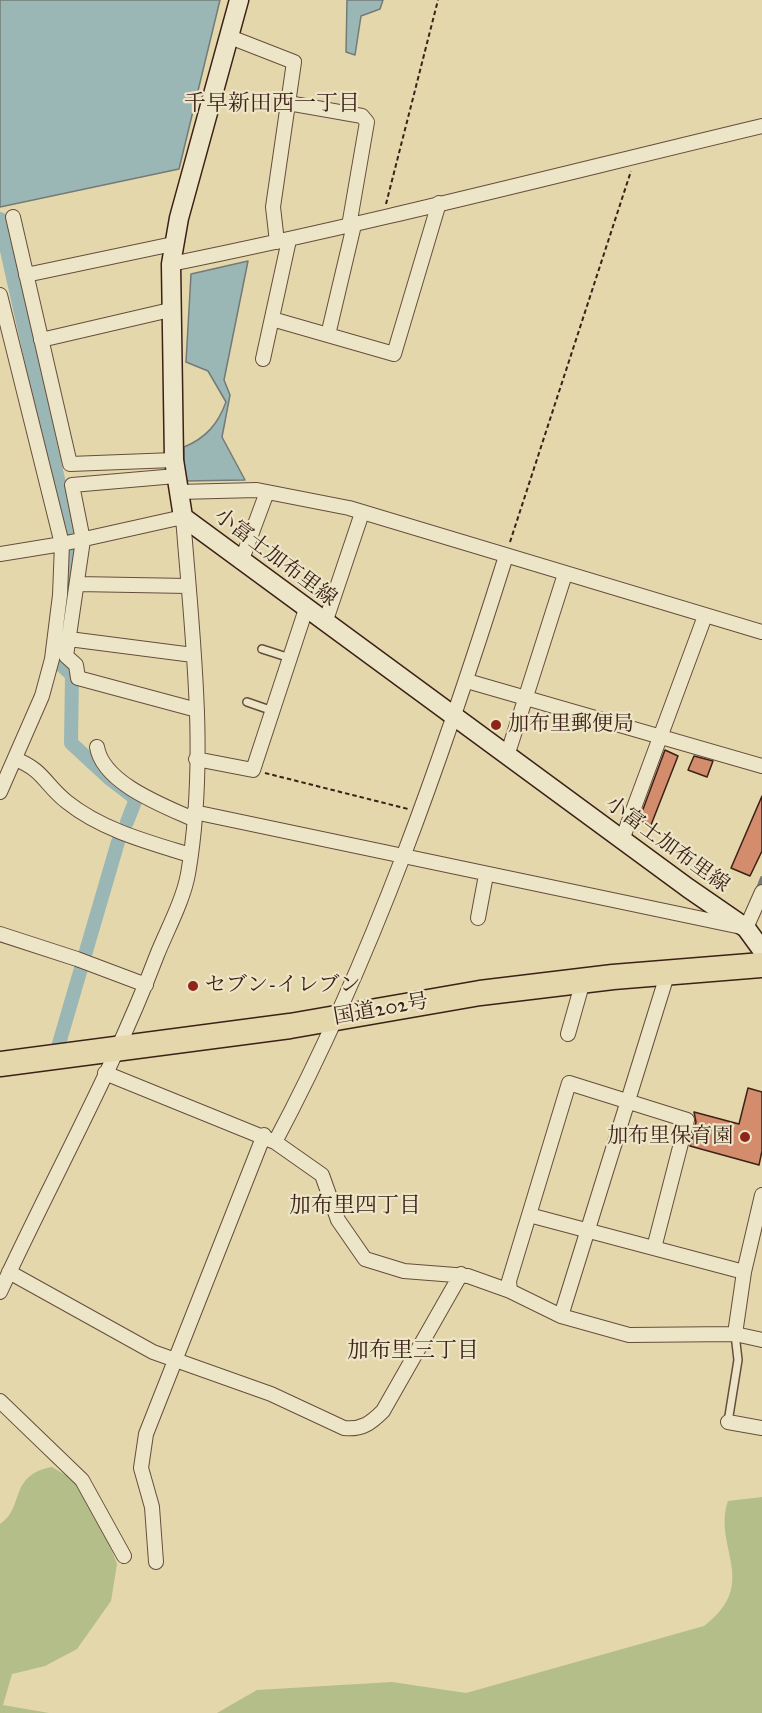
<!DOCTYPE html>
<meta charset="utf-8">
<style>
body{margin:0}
canvas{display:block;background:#e4d7ab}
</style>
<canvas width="762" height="1713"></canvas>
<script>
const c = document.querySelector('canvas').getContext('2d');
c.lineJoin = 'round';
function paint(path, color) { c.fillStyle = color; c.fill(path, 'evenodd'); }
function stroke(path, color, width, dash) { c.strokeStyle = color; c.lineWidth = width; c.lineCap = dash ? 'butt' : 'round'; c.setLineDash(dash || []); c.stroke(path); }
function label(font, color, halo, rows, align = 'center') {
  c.font = font + ' "IM FELL Great Primer","Noto Serif JP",serif'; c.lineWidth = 4.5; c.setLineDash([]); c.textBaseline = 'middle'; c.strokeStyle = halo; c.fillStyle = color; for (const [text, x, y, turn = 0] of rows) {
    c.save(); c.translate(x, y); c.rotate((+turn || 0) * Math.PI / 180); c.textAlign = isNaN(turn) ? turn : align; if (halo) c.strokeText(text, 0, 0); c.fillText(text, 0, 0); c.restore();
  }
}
paint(new Path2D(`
 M 52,1467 L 77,1482 L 110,1546 L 117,1564 L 111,1601 L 77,1649 L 45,1666 L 12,1674 L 3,1705 L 49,1713 L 0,1713 L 0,1524 C 25,1508 8,1475 52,1467 Z
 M 762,1497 L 762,1713 L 217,1713 L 257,1690 L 392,1682 L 466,1693 L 704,1626 C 761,1583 712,1547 728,1501 Z`), '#b4be89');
const water = new Path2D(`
 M 0,0 L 220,0 L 179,169 L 0,207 Z
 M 347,0 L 383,0 L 380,9 L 361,16 L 355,55 L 346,52 Z
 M 248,261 L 224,380 L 230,395 L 222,437 L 245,480 L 184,481 L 184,447 C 206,438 218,424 226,402 L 208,371 L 186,362 L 191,274 Z`);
paint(water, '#9ab7b5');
stroke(water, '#747b76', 1.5);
stroke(new Path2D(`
 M 757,891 L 762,878`), '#747b76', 4);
stroke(new Path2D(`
 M 0,219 L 74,551 L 59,663 L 72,675 L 71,743 L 110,779 L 136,799 L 127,822
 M 58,1047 L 118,842`), '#9ab7b5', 14);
const building = new Path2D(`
 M 665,750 L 678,756 L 651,825 L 639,820 Z
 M 694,756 L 713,761 L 707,777 L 688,770 Z
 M 762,796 L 762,851 L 750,876 L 731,868 Z
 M 748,1088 L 762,1092 L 762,1151 L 759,1165 L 690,1146 L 696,1122 L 694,1112 L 739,1124 Z`);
paint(building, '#d38d6d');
stroke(building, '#3c2117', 1.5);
const lane = new Path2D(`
 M 262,649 L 290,658
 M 247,702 L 273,711
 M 728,1422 L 738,1360 L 735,1334`);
const street = new Path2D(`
 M 230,37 L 294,62 L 273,207 L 277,242
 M 288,103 L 362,116 L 367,122 L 349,226
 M 13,217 L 70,464 L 174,460
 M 171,264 C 369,224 565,173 762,126
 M 26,275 L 173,244
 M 0,295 L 62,544 L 60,595 L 52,659 L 42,696 L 0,792
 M 272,319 L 394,354 L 439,203
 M 328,335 L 354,225
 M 41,340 L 170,310
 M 263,359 L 289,240
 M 176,476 L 72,485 L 83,540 L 66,656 L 76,665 L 78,678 L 197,710
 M 178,492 L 257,490 L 349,508 L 762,632
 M 0,554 L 62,544 L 183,517 C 192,635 208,757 188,874 C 183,901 167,930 157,955 C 113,1071 52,1179 0,1292
 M 241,562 L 267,492
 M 77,584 L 188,586
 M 325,623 L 362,513
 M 69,639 L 193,655
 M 467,681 L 762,766
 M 97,747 C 103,783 162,805 193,819
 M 507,756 L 565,574
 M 15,759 C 44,770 45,785 67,802 C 102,830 148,842 190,855
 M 196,759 L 253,770 L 306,609
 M 194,812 L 746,928 L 762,892
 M 622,840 L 705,616
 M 478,918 L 486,875
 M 0,934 L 77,959 L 146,985
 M 568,1034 L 583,981
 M 105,1073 L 275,1142 L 322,1175 L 338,1220 L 365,1259 L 404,1271 L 468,1276 L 510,1291 L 561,1316 L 629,1335 L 735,1334 L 762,1340
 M 275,1142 C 374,956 443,756 506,556
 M 529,1215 L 744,1272
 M 9,1272 L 153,1352 L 271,1394 L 344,1428 C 362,1430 371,1423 383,1411 L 461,1274
 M 510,1291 L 509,1281 L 569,1083 L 687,1120 L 654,1248
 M 561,1316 L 668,972
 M 735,1334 L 744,1272 L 762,1195
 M 0,1401 L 82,1480 L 124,1556
 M 728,1422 L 762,1428
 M 156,1562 L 152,1507 L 141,1468 L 146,1434 L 264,1135`);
const secondary = new Path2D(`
 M 239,0 L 179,218 L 171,264 L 174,460 L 183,517 L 688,888 L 746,928 L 762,950`);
const highway = new Path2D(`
 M 0,1064 L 290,1026 L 480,993 L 613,977 L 762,965`);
stroke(lane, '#664e3c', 10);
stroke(street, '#664e3c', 16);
stroke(secondary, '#3c2117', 21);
stroke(highway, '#3c2117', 27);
stroke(new Path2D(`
 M 386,204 L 438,0
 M 510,542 L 631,171
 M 265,773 L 408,809`), '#3c2117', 2, [4.5, 3]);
stroke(lane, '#ede5c8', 7);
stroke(street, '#ede5c8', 14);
stroke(secondary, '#ede5c8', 18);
stroke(highway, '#e4d7ab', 24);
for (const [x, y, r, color] of [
 [496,725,6,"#8f2418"],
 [193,986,6,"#8f2418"],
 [745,1137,6,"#8f2418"]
]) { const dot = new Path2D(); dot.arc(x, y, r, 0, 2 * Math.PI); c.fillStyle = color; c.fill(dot); stroke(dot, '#ede5c8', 2); }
label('21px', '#3c2117', '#ede5c8', [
 ["小富士加布里線",275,558,37],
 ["小富士加布里線",667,845,36],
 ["国道202号",381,1010,-10]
]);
label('21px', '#3c2117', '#ede5c8', [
 ["加布里郵便局",508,725],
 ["セブン-イレブン",205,986],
 ["加布里保育園",733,1137,"right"]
], 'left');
label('22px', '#3c2117', '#ede5c8', [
 ["千早新田西一丁目",272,105],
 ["加布里四丁目",355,1207],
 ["加布里三丁目",413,1352]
]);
</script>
